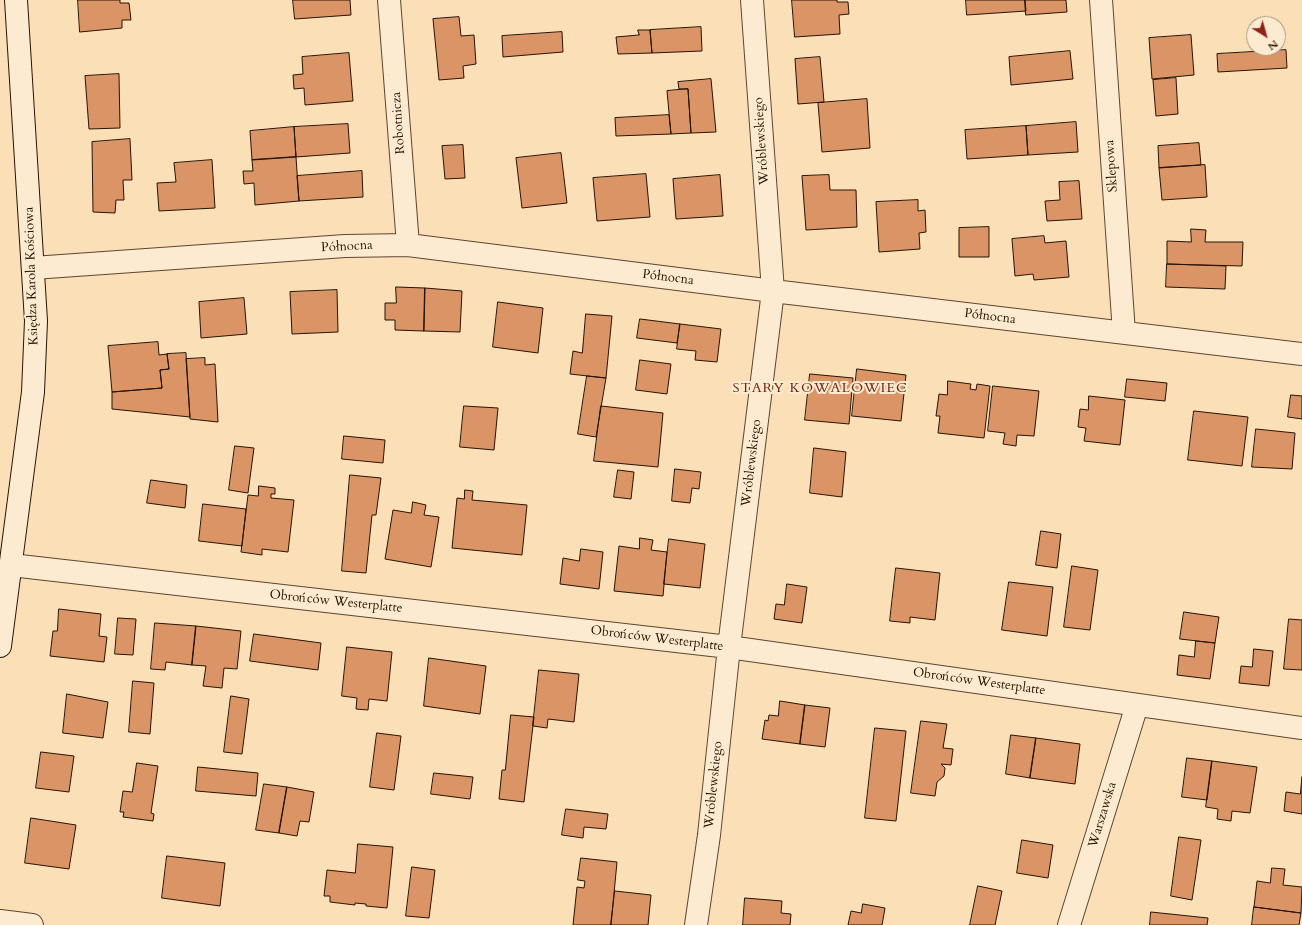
<!DOCTYPE html>
<meta charset="utf-8">
<style>
body{margin:0}
#map{position:relative;width:1302px;height:925px;overflow:hidden;background:#fbe0b7;font-family:Cardo,serif}
canvas{display:block}
.north{position:absolute;left:1246px;top:16px;width:40px;height:40px;box-sizing:border-box;background:#fcebd0;border:1px solid #a7957e;border-radius:50%;rotate:143deg;font-size:11px;font-weight:700;line-height:16px;text-align:center;color:#271304}
.north::after{content:'';display:block;margin:auto;width:14px;height:18px;background:#8f2418;clip-path:polygon(50% 0,100% 100%,50% 72%,0 100%)}
</style>
<div id="map">
<canvas width="1302" height="925"></canvas>
<div class="north">N</div>
</div>
<script>
const c = document.querySelector('canvas').getContext('2d');
c.lineJoin = 'round';
function paint(path, color) { c.fillStyle = color; c.fill(path, 'evenodd'); }
function stroke(path, color, width, dash) { c.strokeStyle = color; c.lineWidth = width; c.lineCap = dash ? 'butt' : 'round'; c.setLineDash(dash || []); c.stroke(path); }
function label(font, color, halo, rows, align = 'center') {
  c.font = font + ' Cardo,serif'; c.lineWidth = 4; c.setLineDash([]); c.textBaseline = 'middle'; c.strokeStyle = halo; c.fillStyle = color; for (const [text, x, y, turn = 0] of rows) {
    c.save(); c.translate(x, y); c.rotate((+turn || 0) * Math.PI / 180); c.textAlign = isNaN(turn) ? turn : align; if (halo) c.strokeText(text, 0, 0); c.fillText(text, 0, 0); c.restore();
  }
}
const building = new Path2D(`
 M 78,0 L 120,0 L 120,3 L 129,3 L 131,20 L 122,20 L 122,28 L 80,32 Z
 M 293,0 L 350,0 L 351,15 L 295,19 Z
 M 792,0 L 837,0 L 837,2 L 848,2 L 849,14 L 839,15 L 840,34 L 795,37 Z
 M 966,0 L 1025,0 L 1026,11 L 967,15 Z
 M 1025,0 L 1066,0 L 1067,12 L 1026,15 Z
 M 459,17 L 461,36 L 474,35 L 476,64 L 463,66 L 464,78 L 439,80 L 433,19 Z
 M 701,27 L 702,51 L 652,53 L 650,30 Z
 M 638,30 L 650,30 L 652,53 L 618,54 L 616,37 L 639,35 Z
 M 562,32 L 563,52 L 503,57 L 502,36 Z
 M 1191,35 L 1194,75 L 1152,79 L 1149,38 Z
 M 1286,50 L 1287,68 L 1218,72 L 1217,54 Z
 M 1070,51 L 1073,79 L 1011,85 L 1009,57 Z
 M 349,53 L 353,101 L 305,105 L 304,88 L 294,89 L 293,75 L 303,74 L 302,57 Z
 M 820,57 L 824,102 L 798,104 L 795,59 Z
 M 119,74 L 120,128 L 89,129 L 85,76 Z
 M 1176,78 L 1178,114 L 1156,116 L 1153,80 Z
 M 711,79 L 716,132 L 691,133 L 688,89 L 679,89 L 678,82 Z
 M 688,89 L 691,133 L 671,134 L 667,91 Z
 M 867,99 L 870,148 L 822,152 L 818,103 Z
 M 669,115 L 671,134 L 616,136 L 615,118 Z
 M 1076,122 L 1078,152 L 1028,155 L 1026,126 Z
 M 348,124 L 350,153 L 296,157 L 294,127 Z
 M 1026,126 L 1028,155 L 967,159 L 965,130 Z
 M 294,127 L 296,157 L 252,160 L 250,131 Z
 M 130,139 L 132,180 L 123,180 L 124,200 L 116,200 L 115,213 L 93,212 L 92,142 Z
 M 1199,143 L 1201,165 L 1159,168 L 1158,146 Z
 M 463,145 L 465,178 L 445,179 L 442,146 Z
 M 561,153 L 567,203 L 522,208 L 516,158 Z
 M 296,157 L 299,201 L 255,205 L 254,183 L 244,184 L 243,171 L 253,171 L 252,160 Z
 M 212,160 L 215,208 L 159,211 L 157,183 L 176,182 L 174,163 Z
 M 1205,165 L 1207,197 L 1162,200 L 1159,168 Z
 M 362,171 L 363,197 L 299,201 L 297,176 Z
 M 646,174 L 650,217 L 597,221 L 593,178 Z
 M 720,175 L 723,216 L 676,219 L 673,179 Z
 M 829,175 L 830,190 L 856,190 L 857,227 L 806,230 L 802,176 Z
 M 1079,181 L 1082,219 L 1047,221 L 1045,201 L 1060,200 L 1059,182 Z
 M 918,200 L 918,211 L 925,210 L 926,232 L 919,233 L 920,249 L 879,252 L 876,202 Z
 M 989,227 L 989,257 L 959,257 L 959,228 Z
 M 1191,229 L 1206,230 L 1205,242 L 1243,242 L 1242,266 L 1167,264 L 1167,241 L 1191,242 Z
 M 1044,236 L 1045,243 L 1066,241 L 1069,277 L 1034,280 L 1033,274 L 1015,276 L 1012,239 Z
 M 1167,264 L 1226,266 L 1225,289 L 1166,287 Z
 M 396,287 L 425,288 L 424,331 L 395,330 L 395,320 L 385,320 L 385,303 L 396,303 Z
 M 425,288 L 462,291 L 460,332 L 424,331 Z
 M 337,290 L 338,332 L 292,334 L 290,292 Z
 M 244,298 L 247,334 L 201,338 L 199,302 Z
 M 498,302 L 543,308 L 538,353 L 493,347 Z
 M 586,314 L 612,316 L 606,378 L 570,374 L 573,351 L 582,353 Z
 M 640,319 L 680,324 L 677,343 L 637,338 Z
 M 680,324 L 721,329 L 717,362 L 695,360 L 696,351 L 677,349 Z
 M 158,342 L 159,355 L 167,354 L 169,369 L 160,370 L 162,388 L 112,392 L 108,346 Z
 M 186,353 L 190,417 L 112,409 L 112,392 L 162,388 L 160,370 L 169,369 L 167,354 Z
 M 205,358 L 205,365 L 215,364 L 218,422 L 190,419 L 186,359 Z
 M 640,360 L 671,364 L 667,394 L 636,390 Z
 M 857,369 L 906,375 L 901,421 L 852,416 Z
 M 810,374 L 853,378 L 849,424 L 805,420 Z
 M 587,376 L 606,378 L 596,437 L 578,434 Z
 M 1127,379 L 1167,383 L 1165,401 L 1125,397 Z
 M 948,381 L 971,384 L 970,389 L 976,390 L 977,384 L 990,386 L 984,438 L 938,433 L 940,416 L 936,416 L 939,394 L 947,395 Z
 M 993,386 L 1039,391 L 1034,436 L 1017,435 L 1016,446 L 1003,444 L 1005,433 L 988,431 Z
 M 1291,395 L 1302,396 L 1302,419 L 1288,417 Z
 M 1089,396 L 1125,400 L 1120,445 L 1084,441 L 1086,428 L 1078,427 L 1080,409 L 1088,410 Z
 M 464,406 L 498,408 L 494,450 L 460,447 Z
 M 601,406 L 663,413 L 658,467 L 594,461 Z
 M 1194,411 L 1248,417 L 1242,466 L 1188,460 Z
 M 1256,429 L 1295,433 L 1292,469 L 1252,467 Z
 M 344,436 L 385,440 L 383,463 L 342,459 Z
 M 235,446 L 254,448 L 248,493 L 229,490 Z
 M 814,448 L 846,452 L 842,497 L 810,493 Z
 M 675,469 L 701,472 L 699,489 L 692,488 L 690,503 L 672,501 Z
 M 618,470 L 634,472 L 631,499 L 614,497 Z
 M 350,475 L 381,478 L 376,515 L 372,515 L 366,573 L 342,571 Z
 M 151,480 L 187,485 L 185,508 L 147,503 Z
 M 259,486 L 275,488 L 275,494 L 271,494 L 271,498 L 294,500 L 288,552 L 262,549 L 262,555 L 241,552 L 248,495 L 258,496 Z
 M 465,490 L 473,491 L 472,500 L 527,505 L 522,555 L 452,548 L 457,498 L 464,499 Z
 M 413,502 L 426,505 L 424,515 L 439,517 L 431,567 L 385,559 L 393,510 L 411,513 Z
 M 203,504 L 246,509 L 242,546 L 199,541 Z
 M 1041,531 L 1061,534 L 1057,568 L 1036,565 Z
 M 640,538 L 653,540 L 651,550 L 667,552 L 663,596 L 614,591 L 619,546 L 639,549 Z
 M 669,539 L 705,544 L 700,588 L 664,584 Z
 M 581,549 L 603,552 L 599,589 L 560,584 L 563,558 L 579,561 Z
 M 1072,566 L 1098,570 L 1090,630 L 1064,627 Z
 M 896,568 L 940,573 L 935,620 L 910,617 L 910,623 L 890,621 Z
 M 1009,582 L 1053,587 L 1047,636 L 1002,630 Z
 M 787,584 L 807,587 L 802,623 L 774,619 L 776,604 L 784,605 Z
 M 59,609 L 101,614 L 99,636 L 107,637 L 104,662 L 50,656 L 53,631 L 57,631 Z
 M 1184,612 L 1219,617 L 1215,643 L 1180,639 Z
 M 118,618 L 136,619 L 133,655 L 115,654 Z
 M 1289,619 L 1302,620 L 1302,670 L 1284,669 Z
 M 155,623 L 196,626 L 192,665 L 166,662 L 165,670 L 151,669 Z
 M 196,626 L 241,631 L 237,669 L 224,668 L 222,688 L 203,686 L 206,666 L 192,665 Z
 M 254,634 L 321,643 L 318,670 L 250,661 Z
 M 1196,641 L 1215,643 L 1210,679 L 1177,675 L 1179,655 L 1194,657 Z
 M 347,647 L 392,652 L 387,701 L 369,699 L 368,710 L 356,709 L 357,698 L 342,696 Z
 M 1254,649 L 1273,651 L 1269,686 L 1239,683 L 1241,666 L 1252,667 Z
 M 429,658 L 486,666 L 480,714 L 424,706 Z
 M 539,670 L 579,674 L 574,722 L 548,719 L 547,728 L 533,726 Z
 M 133,681 L 154,683 L 150,734 L 129,732 Z
 M 67,694 L 108,702 L 103,738 L 63,733 Z
 M 231,696 L 249,699 L 242,754 L 224,752 Z
 M 780,701 L 805,705 L 800,744 L 762,739 L 765,720 L 768,721 L 769,715 L 778,716 Z
 M 805,705 L 830,708 L 825,747 L 800,744 Z
 M 511,715 L 534,717 L 524,802 L 499,799 L 502,770 L 505,770 Z
 M 921,721 L 947,724 L 943,748 L 953,749 L 951,765 L 941,764 L 945,768 L 944,776 L 937,782 L 935,796 L 911,793 Z
 M 875,728 L 906,731 L 896,821 L 865,818 Z
 M 377,733 L 401,736 L 394,790 L 370,787 Z
 M 1011,735 L 1036,738 L 1030,778 L 1006,774 Z
 M 1036,738 L 1080,744 L 1075,784 L 1030,778 Z
 M 41,752 L 74,756 L 69,792 L 36,788 Z
 M 1187,758 L 1212,761 L 1207,800 L 1182,797 Z
 M 1212,761 L 1257,767 L 1250,813 L 1232,811 L 1231,821 L 1217,819 L 1218,809 L 1206,807 Z
 M 137,763 L 158,766 L 151,813 L 154,814 L 153,821 L 123,817 L 124,812 L 120,812 L 123,791 L 132,792 Z
 M 198,767 L 258,773 L 256,796 L 196,791 Z
 M 434,773 L 473,777 L 470,799 L 431,794 Z
 M 1302,777 L 1302,814 L 1284,811 L 1286,792 L 1300,794 Z
 M 264,784 L 287,787 L 279,833 L 256,830 Z
 M 287,787 L 314,792 L 309,822 L 300,821 L 297,836 L 279,833 Z
 M 566,809 L 608,814 L 606,829 L 584,827 L 583,838 L 562,835 Z
 M 31,818 L 76,825 L 69,869 L 25,863 Z
 M 1179,837 L 1201,840 L 1192,900 L 1171,896 Z
 M 1022,840 L 1053,845 L 1048,878 L 1017,873 Z
 M 358,844 L 393,847 L 387,908 L 366,906 L 366,904 L 355,903 L 355,905 L 330,902 L 330,896 L 324,896 L 327,870 L 355,873 Z
 M 167,856 L 225,863 L 220,906 L 162,898 Z
 M 581,858 L 617,862 L 611,925 L 573,925 L 577,887 L 584,888 L 585,881 L 578,880 Z
 M 412,867 L 435,870 L 429,918 L 406,916 Z
 M 1272,868 L 1285,869 L 1283,885 L 1302,887 L 1301,913 L 1254,907 L 1257,881 L 1270,883 Z
 M 978,886 L 1002,891 L 995,925 L 970,925 Z
 M 615,891 L 651,895 L 648,925 L 611,925 Z
 M 745,898 L 782,901 L 781,913 L 791,914 L 790,925 L 743,925 Z
 M 863,904 L 885,908 L 882,925 L 848,925 L 851,911 L 861,913 Z
 M 1254,907 L 1301,913 L 1299,925 L 1252,925 Z
 M 1151,912 L 1208,918 L 1207,925 L 1150,925 Z`);
paint(building, '#db9466');
stroke(building, '#271304', 1);
const street = new Path2D(`
 M 389,0 L 408,245
 M 1101,0 L 1124,333
 M 33,268 L 345,246 L 408,245 L 773,291 L 1302,354
 M 11,565 L 729,647 L 1302,728
 M 0,921 L 32,925
 M 696,925 L 709,835 L 729,647 L 773,291 L 752,0
 M 1069,925 L 1137,705`);
const secondary = new Path2D(`
 M 0,646 L 33,392 L 36,321 L 16,0`);
stroke(street, '#5c4631', 24);
stroke(secondary, '#271304', 24);
stroke(street, '#fcebd0', 22);
stroke(secondary, '#fcebd0', 22);
label('13px', '#271304', '#fcebd0', [
 ["Robotnicza",399,123,-94],
 ["Wróblewskiego",762,141,-94],
 ["Sklepowa",1112,166,-94],
 ["Północna",347,247,-3],
 ["Księdza Karola Kościowa",32,276,-92],
 ["Północna",668,278,7],
 ["Północna",990,317,7],
 ["Wróblewskiego",752,463,-83],
 ["Obrońców Westerplatte",336,602,6],
 ["Obrońców Westerplatte",657,639,7],
 ["Obrońców Westerplatte",979,682,8],
 ["Wróblewskiego",714,785,-84],
 ["Warszawska",1103,815,-73]
]);
c.letterSpacing = '1px';
label('14px', '#7a1f14', '#fcebd0', [
 ["STARY KOWALOWIEC",820,389]
]);
c.letterSpacing = '0px';
</script>
